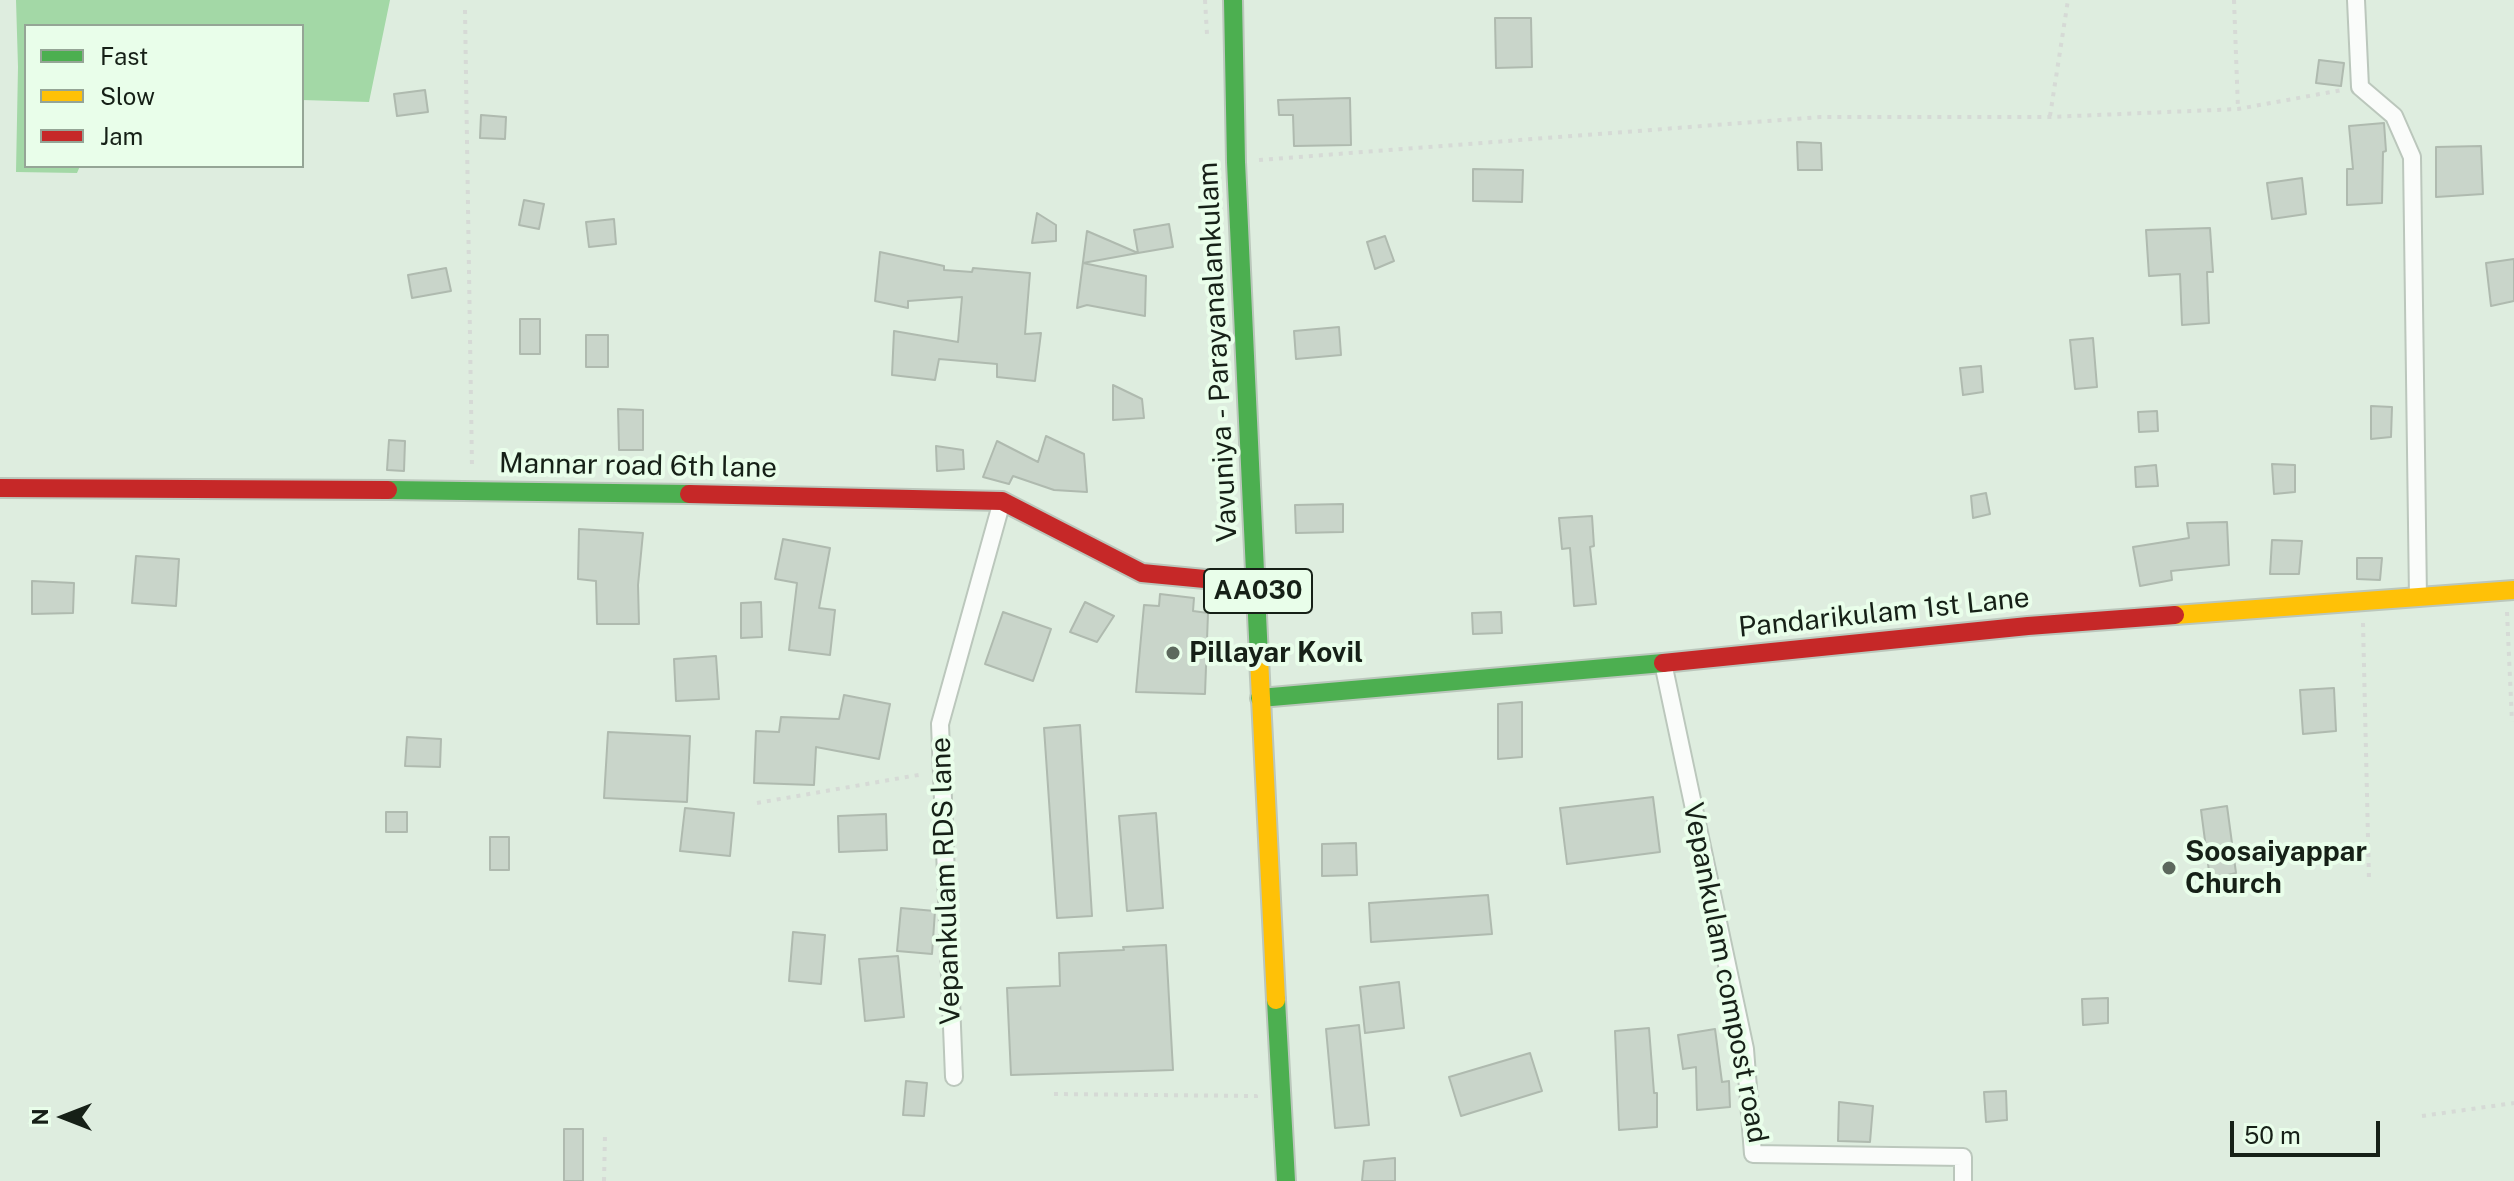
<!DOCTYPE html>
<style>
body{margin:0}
#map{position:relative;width:2514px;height:1181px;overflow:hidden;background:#deeddf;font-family:"Public Sans",sans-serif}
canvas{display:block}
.legend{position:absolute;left:24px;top:24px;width:280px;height:144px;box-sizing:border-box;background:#e9feea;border:2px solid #95a596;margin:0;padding:10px 14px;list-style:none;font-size:24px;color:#162017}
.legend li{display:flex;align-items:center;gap:16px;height:40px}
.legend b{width:40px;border:2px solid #95a596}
.north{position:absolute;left:24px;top:1077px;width:80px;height:80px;-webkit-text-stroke:6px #e9feea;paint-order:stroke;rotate:270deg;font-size:22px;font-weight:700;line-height:32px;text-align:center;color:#162017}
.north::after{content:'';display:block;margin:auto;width:28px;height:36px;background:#162017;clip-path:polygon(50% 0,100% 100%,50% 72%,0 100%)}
.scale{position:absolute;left:2230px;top:1121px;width:150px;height:36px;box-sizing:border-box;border:4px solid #162017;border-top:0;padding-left:10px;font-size:24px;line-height:28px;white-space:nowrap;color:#162017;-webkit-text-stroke:6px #e9feea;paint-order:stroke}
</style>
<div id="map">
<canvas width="2514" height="1181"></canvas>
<ul class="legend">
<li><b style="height:10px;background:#4caf50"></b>Fast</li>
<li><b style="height:10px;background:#ffc107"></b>Slow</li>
<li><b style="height:10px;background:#c62828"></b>Jam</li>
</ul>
<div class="north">N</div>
<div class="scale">50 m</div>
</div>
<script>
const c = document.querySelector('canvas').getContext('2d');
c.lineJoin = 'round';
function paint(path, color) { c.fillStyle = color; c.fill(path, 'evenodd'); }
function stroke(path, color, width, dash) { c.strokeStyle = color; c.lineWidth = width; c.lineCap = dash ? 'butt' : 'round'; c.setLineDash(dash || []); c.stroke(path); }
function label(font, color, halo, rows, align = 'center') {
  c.font = font + ' "Public Sans",sans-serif'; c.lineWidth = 8; c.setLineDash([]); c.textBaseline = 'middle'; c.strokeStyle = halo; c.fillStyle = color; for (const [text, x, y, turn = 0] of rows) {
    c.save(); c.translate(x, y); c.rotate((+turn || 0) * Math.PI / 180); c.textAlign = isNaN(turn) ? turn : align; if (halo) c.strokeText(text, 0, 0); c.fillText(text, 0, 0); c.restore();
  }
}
paint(new Path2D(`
 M 16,0 L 390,0 L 369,102 L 302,100 L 302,26 L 26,26 L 26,166 L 80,166 L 77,173 L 16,172 L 18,67 Z`), '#a3d8a6');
const building = new Path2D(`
 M 1495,18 L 1531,18 L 1532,67 L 1496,68 Z
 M 2319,60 L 2344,63 L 2341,86 L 2316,83 Z
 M 425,90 L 428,112 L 397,116 L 394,94 Z
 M 1350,98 L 1351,145 L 1294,146 L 1293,115 L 1279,115 L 1278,100 Z
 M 481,115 L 506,117 L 505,139 L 480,138 Z
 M 2384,123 L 2386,151 L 2383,152 L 2382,203 L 2347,205 L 2347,169 L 2353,169 L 2349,126 Z
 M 1797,142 L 1821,143 L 1822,170 L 1798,170 Z
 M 2481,146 L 2483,194 L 2436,197 L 2436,147 Z
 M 1473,169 L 1523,170 L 1522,202 L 1473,201 Z
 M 2302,178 L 2306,214 L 2272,219 L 2267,183 Z
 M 524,200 L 544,204 L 539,229 L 519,225 Z
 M 1037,213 L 1056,225 L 1056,241 L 1032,243 Z
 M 614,219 L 616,244 L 589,247 L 586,222 Z
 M 1169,224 L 1173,247 L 1138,253 L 1134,230 Z
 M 2210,228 L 2213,272 L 2207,272 L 2209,323 L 2182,325 L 2180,274 L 2149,276 L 2146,230 Z
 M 1087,231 L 1138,253 L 1083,263 L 1146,276 L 1145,316 L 1087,305 L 1077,308 Z
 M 1385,236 L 1394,261 L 1375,269 L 1367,242 Z
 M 880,252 L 944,266 L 944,270 L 972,272 L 973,268 L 1030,273 L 1025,334 L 1041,333 L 1035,381 L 997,377 L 997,364 L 939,359 L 935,380 L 892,375 L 894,331 L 958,342 L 962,297 L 908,301 L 908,308 L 875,301 Z
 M 2514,259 L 2514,301 L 2491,306 L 2486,263 Z
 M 446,268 L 451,291 L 412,298 L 408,275 Z
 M 520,319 L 540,319 L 540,354 L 520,354 Z
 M 1339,327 L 1341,355 L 1296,359 L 1294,331 Z
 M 586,335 L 608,335 L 608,367 L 586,367 Z
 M 2093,338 L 2097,387 L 2075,389 L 2070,340 Z
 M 1981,366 L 1983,392 L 1963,395 L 1960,368 Z
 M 1113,385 L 1142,399 L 1144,418 L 1113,420 Z
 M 2371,406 L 2392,407 L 2391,437 L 2371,439 Z
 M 618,409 L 643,410 L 643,450 L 619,450 Z
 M 2157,411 L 2158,431 L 2139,432 L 2138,412 Z
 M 1046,436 L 1084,454 L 1087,492 L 1054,490 L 1013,476 L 1009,484 L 983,477 L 997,441 L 1038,462 Z
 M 389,440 L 405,441 L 404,471 L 387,470 Z
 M 936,446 L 963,450 L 964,469 L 937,471 Z
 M 2272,464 L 2295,465 L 2295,492 L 2274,494 Z
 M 2156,465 L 2158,486 L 2136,487 L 2135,467 Z
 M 1986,493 L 1990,514 L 1973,518 L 1971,496 Z
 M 1343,504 L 1343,532 L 1296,533 L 1295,505 Z
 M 1592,516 L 1594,546 L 1590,547 L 1596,604 L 1574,606 L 1570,548 L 1562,549 L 1559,518 Z
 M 2227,522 L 2229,565 L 2171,571 L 2172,580 L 2140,586 L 2133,547 L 2189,538 L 2187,523 Z
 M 579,529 L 643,533 L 638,585 L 639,624 L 597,624 L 596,581 L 578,579 Z
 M 783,539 L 830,548 L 819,608 L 835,610 L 830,655 L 789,650 L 797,583 L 775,579 Z
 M 2272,540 L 2302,541 L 2299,574 L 2270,574 Z
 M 136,556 L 179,559 L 176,606 L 132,603 Z
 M 2357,558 L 2382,558 L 2380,580 L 2357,579 Z
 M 32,581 L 74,583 L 73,613 L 32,614 Z
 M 1160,594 L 1194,598 L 1193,611 L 1208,613 L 1205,694 L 1136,692 L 1144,605 L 1159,606 Z
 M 761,602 L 762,637 L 741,638 L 741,603 Z
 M 1085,602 L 1114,616 L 1097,642 L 1070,632 Z
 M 1003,612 L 1051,629 L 1033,681 L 985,664 Z
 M 1501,612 L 1502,633 L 1473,634 L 1472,613 Z
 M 716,656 L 719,699 L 676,701 L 674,659 Z
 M 2334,688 L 2336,731 L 2303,734 L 2300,690 Z
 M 844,695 L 890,704 L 879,759 L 816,747 L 814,785 L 754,783 L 756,731 L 779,732 L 781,717 L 839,719 Z
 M 1522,702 L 1522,757 L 1498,759 L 1498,704 Z
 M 1080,725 L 1092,916 L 1057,918 L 1044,728 Z
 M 608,732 L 690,736 L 687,802 L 604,798 Z
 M 407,737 L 441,739 L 440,767 L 405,766 Z
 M 1653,797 L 1660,852 L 1567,864 L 1560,808 Z
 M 2227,806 L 2236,873 L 2210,879 L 2201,810 Z
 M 685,808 L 734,813 L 730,856 L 680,851 Z
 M 386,812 L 407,812 L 407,832 L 386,832 Z
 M 1156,813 L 1163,908 L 1127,911 L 1119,816 Z
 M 886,814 L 887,850 L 839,852 L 838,816 Z
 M 490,837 L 509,837 L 509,870 L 490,870 Z
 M 1356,843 L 1357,875 L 1322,876 L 1322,844 Z
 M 1488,895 L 1492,934 L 1371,942 L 1369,903 Z
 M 901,908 L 935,911 L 932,954 L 897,951 Z
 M 793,932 L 825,935 L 821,984 L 789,981 Z
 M 1166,945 L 1173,1070 L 1011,1075 L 1007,988 L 1060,986 L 1059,953 L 1124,950 L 1123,947 Z
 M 898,956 L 904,1017 L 865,1021 L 859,959 Z
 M 1399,982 L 1404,1028 L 1365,1033 L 1360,987 Z
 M 2108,998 L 2108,1023 L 2083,1025 L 2082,999 Z
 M 1359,1025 L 1369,1125 L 1335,1128 L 1326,1029 Z
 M 1649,1028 L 1654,1093 L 1657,1093 L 1657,1127 L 1619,1130 L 1615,1031 Z
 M 1715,1029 L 1722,1082 L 1729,1081 L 1730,1107 L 1697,1110 L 1696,1067 L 1683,1069 L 1678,1035 Z
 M 1530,1053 L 1542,1091 L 1461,1116 L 1449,1077 Z
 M 906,1081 L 927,1083 L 924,1116 L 903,1115 Z
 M 2006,1091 L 2007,1120 L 1986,1122 L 1984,1092 Z
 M 1839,1102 L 1873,1106 L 1870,1142 L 1838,1141 Z
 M 564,1129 L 583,1129 L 583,1181 L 564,1181 Z
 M 1395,1158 L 1395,1181 L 1362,1181 L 1364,1161 Z`);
paint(building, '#c9d5ca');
stroke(building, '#afbaaf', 2);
const street = new Path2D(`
 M 2356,0 L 2360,87 L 2394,116 L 2412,157 L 2418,598
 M 1663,663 L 1745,1049 L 1753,1154 L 1963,1157 L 1963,1181
 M 954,1077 L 940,724 L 1002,501`);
const fast = new Path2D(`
 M 1233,0 L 1236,162 L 1259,658
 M 388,490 L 689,494
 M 1260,698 L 1663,663
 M 1276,1000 L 1286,1181`);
const slow = new Path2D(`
 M 2175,615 L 2514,590
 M 1259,658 L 1276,1000`);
const jam = new Path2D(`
 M 0,488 L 388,490
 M 689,494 L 1002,501 L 1142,573 L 1257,584
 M 1663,663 L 2028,626 L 2175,615`);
stroke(street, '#bbc7bc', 20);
stroke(fast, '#bbc7bc', 22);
stroke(slow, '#bbc7bc', 22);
stroke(jam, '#bbc7bc', 22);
stroke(new Path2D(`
 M 1205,0 L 1207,34
 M 2234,0 L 2238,109
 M 465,10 L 472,468
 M 2050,116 L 2068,0
 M 1259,160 L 1820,117 L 2050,117 L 2238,109 L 2342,90
 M 2507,612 L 2512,722
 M 2363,623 L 2369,881
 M 757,803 L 924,774
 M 1054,1094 L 1256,1096 L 1256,1099
 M 2422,1116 L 2514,1103
 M 604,1181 L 605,1135`), '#d6dad6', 4, [4, 6]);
stroke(street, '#fafcfa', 16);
stroke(fast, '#4caf50', 18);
stroke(slow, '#ffc107', 18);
stroke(jam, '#c62828', 18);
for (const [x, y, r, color] of [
 [1173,653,8,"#5c685d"],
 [2169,868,8,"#5c685d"]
]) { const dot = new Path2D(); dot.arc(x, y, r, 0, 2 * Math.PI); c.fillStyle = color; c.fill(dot); stroke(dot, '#e9feea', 3); }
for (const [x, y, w] of [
 [1258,591,108]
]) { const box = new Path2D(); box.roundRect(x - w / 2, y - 22, w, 44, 6); c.fillStyle = '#e9feea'; c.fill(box); stroke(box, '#162017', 2); }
label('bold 26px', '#162017', null, [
 ["AA030",1258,591]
]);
label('28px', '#162017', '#e9feea', [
 ["Vavuniya - Parayanalankulam",1218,352,-93],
 ["Mannar road 6th lane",638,466,1],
 ["Pandarikulam 1st Lane",1884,613,-6],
 ["Vepankulam RDS lane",946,881,-92],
 ["Vepankulam compost road",1725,973,79]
]);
label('bold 28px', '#162017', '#e9feea', [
 ["Pillayar Kovil",1189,653],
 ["Soosaiyappar",2185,852],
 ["Church",2185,884]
], 'left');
</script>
